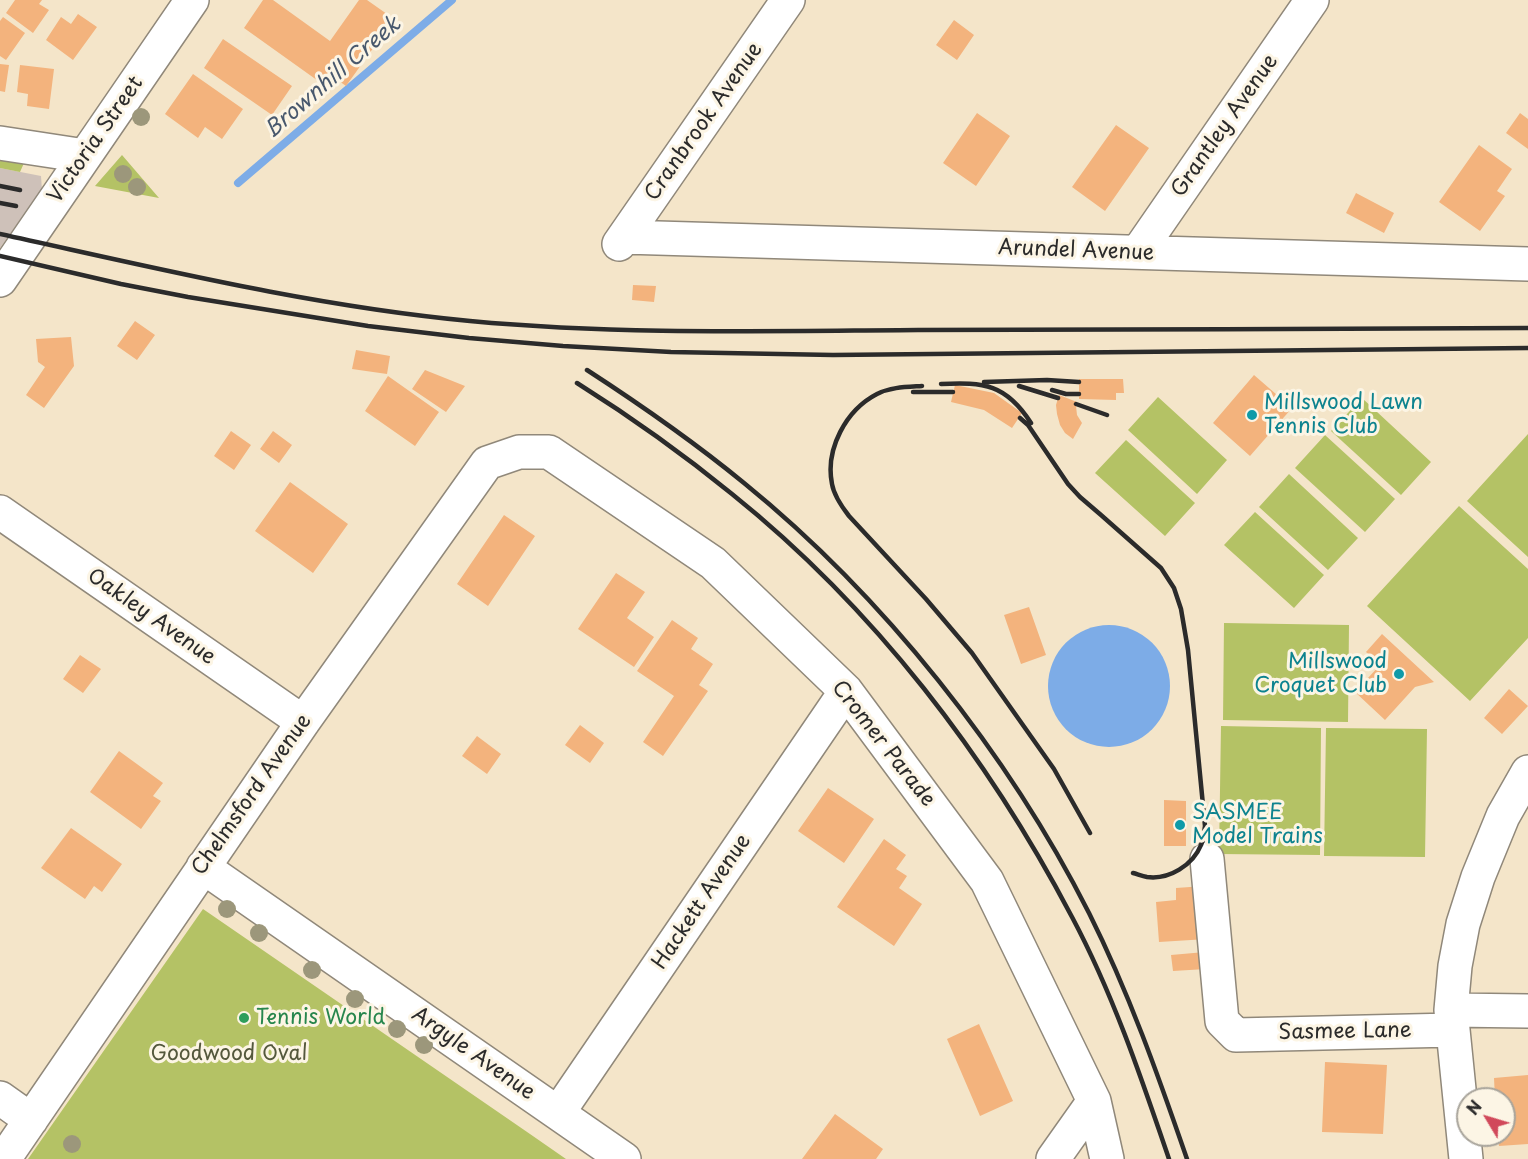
<!DOCTYPE html>
<style>
body{margin:0}
#map{position:relative;width:1528px;height:1159px;overflow:hidden;background:#f4e5c9;font-family:"Playpen Sans",sans-serif}
canvas{display:block}
.north{position:absolute;left:1456px;top:1087px;width:60px;height:60px;box-sizing:border-box;background:#fcf5e5;border:2px solid #a8a49b;border-radius:50%;rotate:308deg;font-size:16px;font-weight:700;line-height:24px;text-align:center;color:#2b2b2b}
.north::after{content:'';display:block;margin:auto;width:21px;height:27px;background:#d1495b;clip-path:polygon(50% 0,100% 100%,50% 72%,0 100%)}
</style>
<div id="map">
<canvas width="1528" height="1159"></canvas>
<div class="north">N</div>
</div>
<script>
const c = document.querySelector('canvas').getContext('2d');
c.lineJoin = 'round';
function paint(path, color) { c.fillStyle = color; c.fill(path, 'evenodd'); }
function stroke(path, color, width, dash) { c.strokeStyle = color; c.lineWidth = width; c.lineCap = dash ? 'butt' : 'round'; c.setLineDash(dash || []); c.stroke(path); }
function label(font, color, halo, rows, align = 'center') {
  c.font = font + ' "Playpen Sans",sans-serif'; c.lineWidth = 6; c.setLineDash([]); c.textBaseline = 'middle'; c.strokeStyle = halo; c.fillStyle = color; for (const [text, x, y, turn = 0] of rows) {
    c.save(); c.translate(x, y); c.rotate((+turn || 0) * Math.PI / 180); c.textAlign = isNaN(turn) ? turn : align; if (halo) c.strokeText(text, 0, 0); c.fillText(text, 0, 0); c.restore();
  }
}
paint(new Path2D(`
 M 0,168 L 41,176 L 42,190 L 0,248 Z`), '#cec1b9');
paint(new Path2D(`
 M 122,155 L 159,198 L 95,186 Z
 M 0,159 L 24,163 L 20,172 L 0,168 Z
 M 1158,397 L 1227,460 L 1197,494 L 1128,430 Z
 M 1362,398 L 1431,462 L 1401,495 L 1331,431 Z
 M 1528,434 L 1528,557 L 1467,501 Z
 M 1325,435 L 1395,499 L 1365,532 L 1295,468 Z
 M 1126,440 L 1195,503 L 1165,536 L 1095,473 Z
 M 1289,474 L 1358,538 L 1328,570 L 1259,507 Z
 M 1459,506 L 1528,569 L 1528,638 L 1470,701 L 1367,606 Z
 M 1255,512 L 1324,575 L 1294,608 L 1224,545 Z
 M 1224,623 L 1349,625 L 1348,722 L 1223,720 Z
 M 1221,726 L 1321,728 L 1320,855 L 1219,854 Z
 M 1326,728 L 1427,729 L 1425,857 L 1324,856 Z
 M 203,909 L 530,1134 L 566,1159 L 28,1159 Z`), '#b4c265');
paint(new Path2D(`
 M1048 686a61 61 0 1 1 122 0a61 61 0 1 1-122 0Z`), '#7dace7');
stroke(new Path2D(`
 M 238,183 L 452,0`), '#7dace7', 8);
paint(new Path2D(`
 M 15,0 L 42,0 L 39,4 L 49,10 L 33,33 L 6,13 Z
 M 263,0 L 273,0 L 330,41 L 359,0 L 367,0 L 394,19 L 346,86 L 328,73 L 321,83 L 244,28 Z
 M 78,14 L 97,27 L 73,60 L 46,40 L 61,17 L 71,24 Z
 M 3,17 L 25,33 L 6,60 L 0,56 L 0,21 Z
 M 954,20 L 974,35 L 957,60 L 936,45 Z
 M 223,39 L 292,86 L 272,115 L 204,68 Z
 M 0,64 L 9,65 L 5,92 L 0,91 Z
 M 20,65 L 54,69 L 49,109 L 27,106 L 28,94 L 17,92 Z
 M 193,74 L 243,109 L 222,139 L 205,127 L 198,138 L 165,114 Z
 M 977,113 L 1010,136 L 976,186 L 943,163 Z
 M 1520,113 L 1528,119 L 1528,149 L 1506,133 Z
 M 1116,125 L 1149,148 L 1105,211 L 1072,187 Z
 M 1479,145 L 1512,169 L 1497,191 L 1505,196 L 1480,231 L 1439,202 Z
 M 1356,193 L 1394,213 L 1384,233 L 1346,213 Z
 M 633,285 L 656,286 L 654,302 L 632,300 Z
 M 135,321 L 155,335 L 137,360 L 117,346 Z
 M 71,337 L 74,366 L 44,408 L 26,395 L 45,367 L 38,362 L 36,339 Z
 M 356,350 L 390,356 L 387,374 L 352,369 Z
 M 425,370 L 465,386 L 446,412 L 412,389 Z
 M 1254,375 L 1292,408 L 1250,456 L 1213,423 Z
 M 388,376 L 439,412 L 415,446 L 365,411 Z
 M 1079,379 L 1123,379 L 1124,393 L 1116,393 L 1116,400 L 1079,399 Z
 M 955,385 L 994,393 L 1022,413 L 1012,428 L 984,410 L 951,402 Z
 M 1059,395 L 1077,402 L 1076,406 L 1077,415 L 1082,423 L 1073,439 L 1065,433 L 1060,425 L 1057,414 L 1056,405 Z
 M 231,431 L 251,445 L 234,470 L 214,456 Z
 M 273,431 L 292,445 L 279,463 L 260,449 Z
 M 290,482 L 348,524 L 313,573 L 255,531 Z
 M 504,515 L 535,536 L 488,606 L 457,584 Z
 M 616,573 L 645,592 L 627,618 L 654,637 L 634,667 L 578,629 Z
 M 1029,607 L 1046,655 L 1021,664 L 1004,615 Z
 M 672,620 L 698,638 L 691,649 L 713,664 L 699,685 L 708,691 L 663,756 L 643,742 L 674,696 L 637,671 Z
 M 1382,634 L 1434,682 L 1415,687 L 1385,720 L 1355,692 L 1380,665 L 1366,652 Z
 M 80,655 L 101,669 L 83,693 L 63,679 Z
 M 1509,689 L 1528,706 L 1502,734 L 1484,718 Z
 M 580,725 L 604,743 L 590,763 L 565,745 Z
 M 477,736 L 501,754 L 487,774 L 462,756 Z
 M 119,751 L 163,783 L 153,796 L 161,801 L 141,829 L 90,792 Z
 M 828,788 L 874,819 L 844,863 L 798,831 Z
 M 1164,800 L 1186,801 L 1186,846 L 1164,846 Z
 M 71,828 L 122,864 L 102,892 L 94,886 L 85,899 L 41,868 Z
 M 884,839 L 906,855 L 896,869 L 907,876 L 899,888 L 922,904 L 894,946 L 837,907 Z
 M 1204,886 L 1207,939 L 1159,942 L 1156,902 L 1176,900 L 1176,888 Z
 M 1205,952 L 1206,969 L 1173,971 L 1171,955 Z
 M 979,1024 L 1013,1101 L 980,1116 L 947,1039 Z
 M 1325,1062 L 1387,1065 L 1383,1134 L 1322,1132 Z
 M 1528,1075 L 1528,1144 L 1499,1146 L 1498,1135 L 1504,1135 L 1504,1099 L 1495,1099 L 1494,1078 Z
 M 835,1114 L 883,1149 L 876,1159 L 802,1159 Z`), '#f3b37d');
const minor = new Path2D(`
 M 0,143 L 85,156
 M 624,237 L 1528,264
 M 619,244 L 788,0
 M 1138,252 L 1312,0
 M 0,280 L 192,0
 M 0,512 L 303,722
 M 1207,859 L 1222,1021 L 1236,1035 L 1453,1030
 M 203,867 L 624,1159
 M 1451,1010 L 1528,1011
 M 0,1098 L 31,1120
 M 558,1113 L 846,691
 M 4,1159 L 303,722 L 487,463 L 519,452 L 549,452 L 713,563 L 846,691 L 987,881 L 1094,1101 L 1107,1159
 M 1053,1159 L 1094,1101
 M 1466,1159 L 1451,1010 L 1455,966 L 1463,924 L 1478,877 L 1503,816 L 1528,772`);
stroke(minor, '#90887a', 36);
stroke(minor, '#fff', 33);
stroke(new Path2D(`
 M 0,186 L 20,190
 M 0,203 L 16,206
 M 0,234 C 156,268 311,306 470,321 C 619,335 769,331 918,330 C 1121,330 1325,329 1528,328
 M 0,256 L 121,284 L 188,297 L 368,326 L 469,338 L 563,346 L 671,352 L 833,355 L 1528,348
 M 587,370 C 641,405 694,442 744,483 C 883,596 1008,753 1089,913 C 1129,993 1158,1075 1187,1159
 M 984,382 L 1047,380 L 1079,382
 M 577,383 C 631,417 683,454 732,494 C 874,608 988,757 1072,917 C 1113,994 1141,1077 1169,1159
 M 941,384 C 984,382 1006,384 1031,423
 M 922,386 C 906,387 891,387 877,394 C 846,410 825,449 832,484 C 834,496 842,507 849,516 L 926,599 L 972,653 L 1054,769 L 1090,833
 M 1019,386 L 1058,398
 M 1052,390 L 1066,394 L 1079,394
 M 913,392 L 953,392
 M 1076,404 L 1107,415
 M 1020,418 L 1028,425 L 1068,484 L 1080,497 L 1101,515 L 1161,568 L 1174,588 L 1181,609 L 1188,650 L 1205,826 C 1204,832 1204,839 1201,845 C 1193,865 1169,880 1147,877 C 1142,876 1137,874 1133,873`), '#2b2b2b', 4.5);
c.fillStyle = '#9c977b';
for (const [x, y] of [
 [141,117],
 [123,174],
 [137,187],
 [227,909],
 [259,933],
 [312,970],
 [355,999],
 [397,1029],
 [424,1045],
 [72,1144]
]) { c.beginPath(); c.arc(x, y, 9, 0, 2 * Math.PI); c.fill(); }
for (const [x, y, r, color] of [
 [1252,415,6,"#0f9aa8"],
 [1399,674,6,"#0f9aa8"],
 [1180,825,6,"#0f9aa8"],
 [244,1018,6,"#2e9e5b"]
]) { const dot = new Path2D(); dot.arc(x, y, r, 0, 2 * Math.PI); c.fillStyle = color; c.fill(dot); stroke(dot, '#fcf5e5', 2); }
label('21px', '#2b2b2b', '#fcf5e5', [
 ["Cranbrook Avenue",704,122,-55],
 ["Grantley Avenue",1225,126,-55],
 ["Victoria Street",96,140,-55],
 ["Arundel Avenue",1076,251,2],
 ["Oakley Avenue",151,617,35],
 ["Cromer Parade",883,744,52],
 ["Chelmsford Avenue",252,795,-55],
 ["Hackett Avenue",702,902,-56],
 ["Sasmee Lane",1345,1032,-1],
 ["Argyle Avenue",473,1054,35]
]);
label('21px', '#0d838f', '#fcf5e5', [
 ["Millswood Lawn",1264,403],
 ["Tennis Club",1264,427],
 ["Millswood",1387,662,"right"],
 ["Croquet Club",1387,686,"right"],
 ["SASMEE",1192,813],
 ["Model Trains",1192,837]
], 'left');
label('21px', '#27864d', '#fcf5e5', [
 ["Tennis World",256,1018]
], 'left');
label('21px', '#54583c', '#fcf5e5', [
 ["Goodwood Oval",229,1054]
]);
label('italic 22px', '#48586d', '#fcf5e5', [
 ["Brownhill Creek",333,78,-41]
]);
</script>
